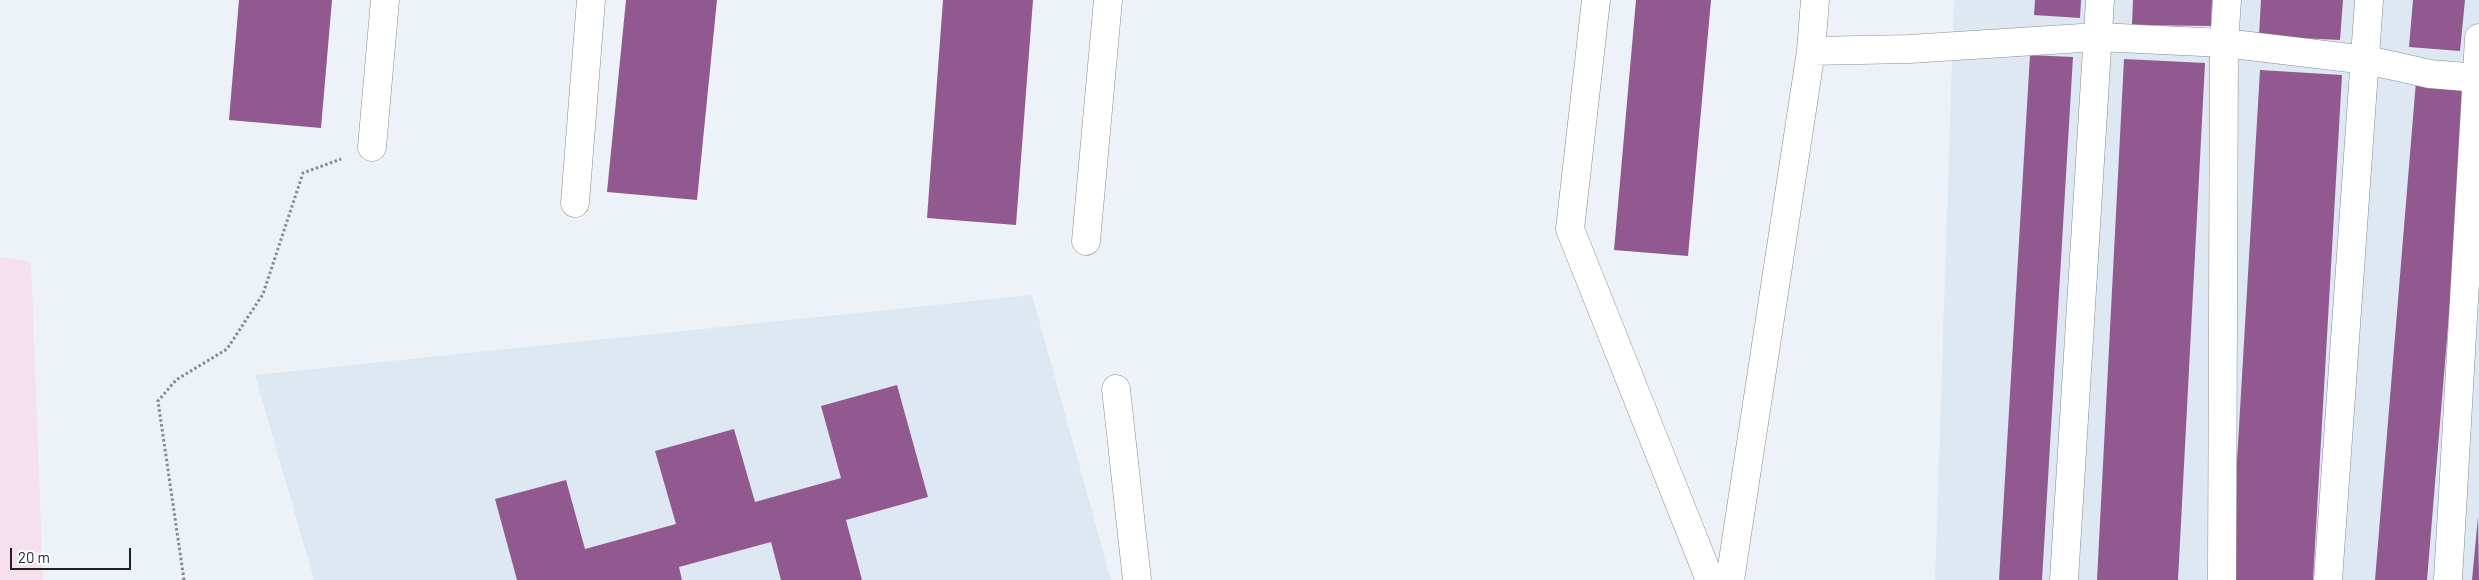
<!DOCTYPE html>
<style>
body{margin:0}
#map{position:relative;width:2479px;height:580px;overflow:hidden;background:#edf2f8;font-family:Barlow,sans-serif}
canvas{display:block}
.scale{position:absolute;left:10px;top:548px;width:121px;height:22px;box-sizing:border-box;border:2px solid #1e2022;border-top:0;padding-left:6px;font-size:15px;line-height:18px;white-space:nowrap;color:#1e2022;-webkit-text-stroke:4px #fff;paint-order:stroke}
</style>
<div id="map">
<canvas width="2479" height="580"></canvas>
<div class="scale">20 m</div>
</div>
<script>
const c = document.querySelector('canvas').getContext('2d');
c.lineJoin = 'round';
function paint(path, color) { c.fillStyle = color; c.fill(path, 'evenodd'); }
function stroke(path, color, width, dash) { c.strokeStyle = color; c.lineWidth = width; c.lineCap = dash ? 'butt' : 'round'; c.setLineDash(dash || []); c.stroke(path); }
paint(new Path2D(`
 M 1954,0 L 2479,0 L 2479,580 L 1935,580 Z
 M 1032,295 L 1111,580 L 314,580 L 255,375 Z`), '#dde8f3');
paint(new Path2D(`
 M 0,257 L 31,262 L 43,580 L 0,580 Z`), '#f7e0ed');
paint(new Path2D(`
 M 239,0 L 332,0 L 321,128 L 229,120 Z
 M 626,0 L 717,0 L 697,200 L 607,192 Z
 M 943,0 L 1033,0 L 1016,225 L 927,218 Z
 M 1636,0 L 1711,0 L 1688,256 L 1614,250 Z
 M 2035,0 L 2081,0 L 2080,18 L 2034,15 Z
 M 2133,0 L 2212,0 L 2211,26 L 2132,25 Z
 M 2261,0 L 2343,0 L 2340,40 L 2259,36 Z
 M 2413,0 L 2465,0 L 2460,51 L 2409,47 Z
 M 2030,55 L 2073,57 L 2042,580 L 1999,580 Z
 M 2124,59 L 2205,63 L 2178,580 L 2097,580 Z
 M 2260,70 L 2342,75 L 2313,580 L 2230,580 Z
 M 2416,81 L 2468,85 L 2427,580 L 2375,580 Z
 M 897,385 L 928,497 L 846,520 L 862,580 L 781,580 L 771,542 L 679,567 L 682,580 L 517,580 L 495,499 L 566,480 L 585,549 L 676,524 L 655,451 L 734,429 L 755,502 L 841,478 L 821,406 Z
 M 2478,517 L 2479,580 L 2472,580 Z`), '#925890');
const minor = new Path2D(`
 M 1596,0 L 1570,229 L 1710,580
 M 1811,51 L 1909,49 L 2098,37 L 2224,43 L 2367,60 L 2430,74 L 2479,78
 M 372,147 L 385,0
 M 575,203 L 591,0
 M 1086,241 L 1108,0
 M 1116,389 L 1137,580
 M 1730,580 L 1811,51 L 1815,0
 M 2064,580 L 2100,0
 M 2222,580 L 2224,43 L 2227,0
 M 2328,580 L 2369,0
 M 2448,580 L 2479,38`);
stroke(minor, '#878c91', 29);
stroke(new Path2D(`
 M 184,580 L 158,401 L 176,380 L 227,349 L 263,294 L 303,173 L 341,159`), '#868a8e', 3, [2.5, 2.5]);
stroke(minor, '#fff', 28);
</script>
